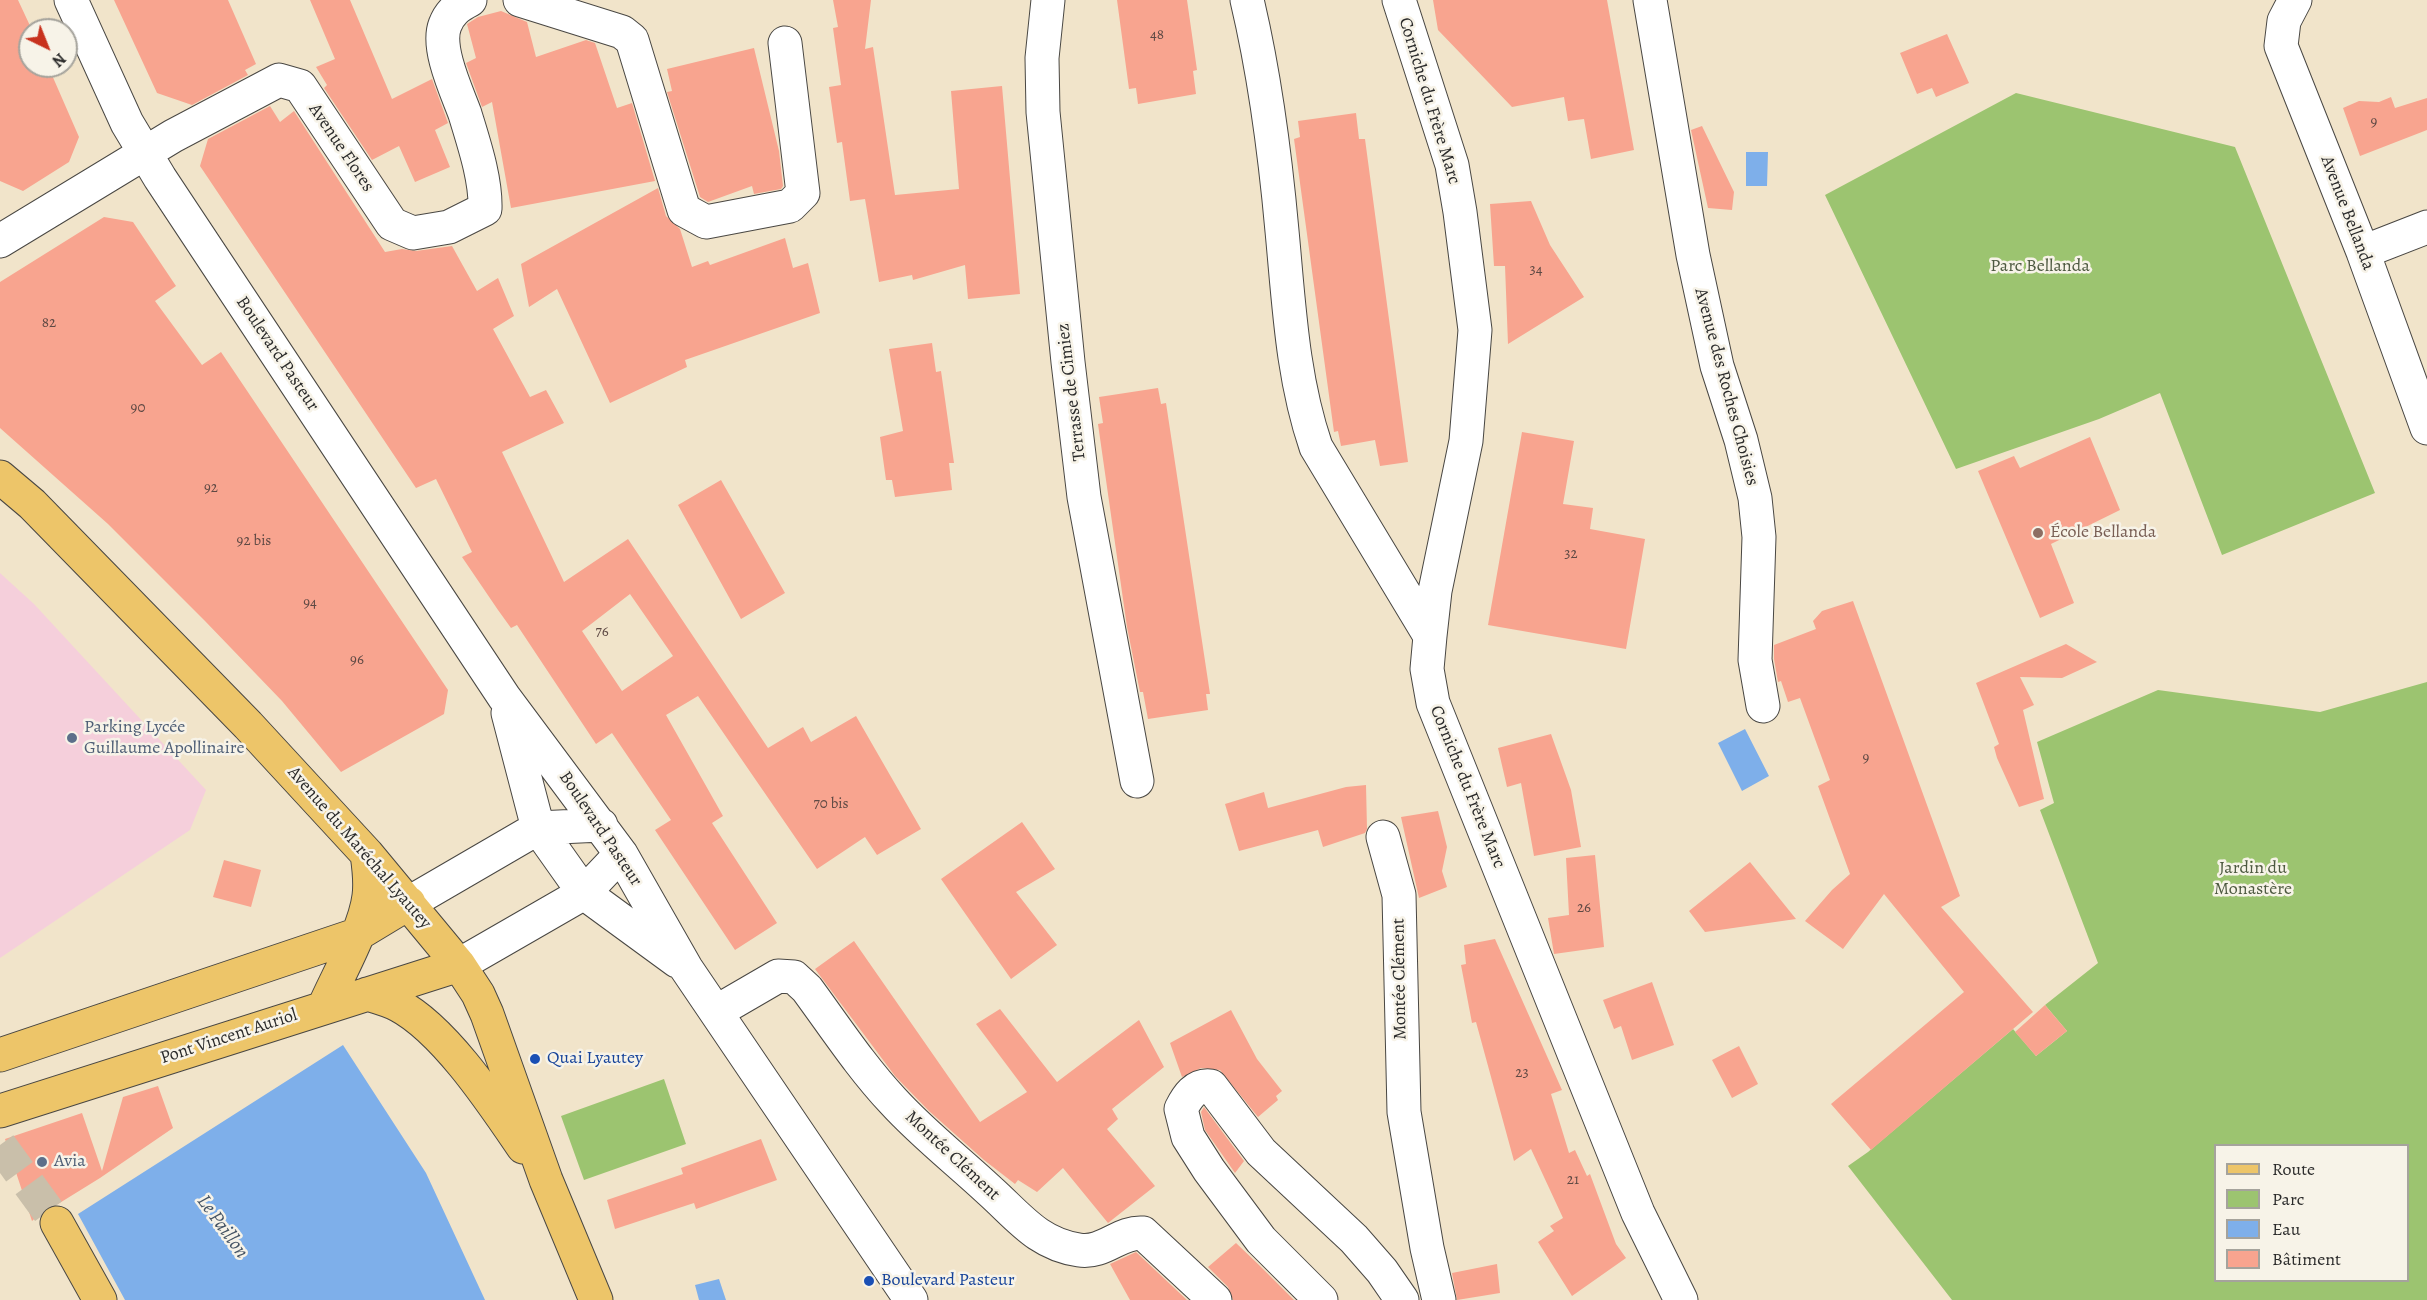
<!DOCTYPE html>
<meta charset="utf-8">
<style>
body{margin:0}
#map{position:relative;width:2427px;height:1300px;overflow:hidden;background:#f1e4ca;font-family:Alegreya,serif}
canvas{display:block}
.legend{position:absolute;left:2214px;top:1144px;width:195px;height:138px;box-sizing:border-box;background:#f7f3e8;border:2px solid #a5a39c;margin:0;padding:8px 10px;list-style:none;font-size:18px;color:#2b2b2b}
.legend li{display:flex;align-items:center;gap:12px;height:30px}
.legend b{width:30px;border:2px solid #a5a39c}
.north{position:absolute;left:18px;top:18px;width:60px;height:60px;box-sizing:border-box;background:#f7f3e8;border:2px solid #a5a39c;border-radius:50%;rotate:137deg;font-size:16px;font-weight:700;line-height:24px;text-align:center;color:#2b2b2b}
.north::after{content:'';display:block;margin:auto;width:21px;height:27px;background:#c8321e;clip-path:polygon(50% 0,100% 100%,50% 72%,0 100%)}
</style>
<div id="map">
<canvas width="2427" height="1300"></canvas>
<ul class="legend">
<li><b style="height:8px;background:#edc569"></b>Route</li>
<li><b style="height:16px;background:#9cc470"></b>Parc</li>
<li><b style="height:16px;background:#7eafea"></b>Eau</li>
<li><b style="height:16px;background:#f8a48f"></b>Bâtiment</li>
</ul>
<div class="north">N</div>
</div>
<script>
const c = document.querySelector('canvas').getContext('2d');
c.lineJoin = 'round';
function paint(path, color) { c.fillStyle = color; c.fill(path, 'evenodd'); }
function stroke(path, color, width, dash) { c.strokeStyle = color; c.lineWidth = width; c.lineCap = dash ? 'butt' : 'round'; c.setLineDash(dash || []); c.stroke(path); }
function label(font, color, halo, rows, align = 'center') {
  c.font = font + ' Alegreya,serif'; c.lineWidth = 5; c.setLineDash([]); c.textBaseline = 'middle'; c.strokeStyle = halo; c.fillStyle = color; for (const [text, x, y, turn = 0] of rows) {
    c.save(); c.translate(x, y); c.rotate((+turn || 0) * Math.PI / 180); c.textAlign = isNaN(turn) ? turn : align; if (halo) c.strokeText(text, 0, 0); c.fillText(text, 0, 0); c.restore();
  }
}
paint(new Path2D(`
 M 0,573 L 34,604 L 206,790 L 190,830 L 0,958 Z`), '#f5cfdb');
paint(new Path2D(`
 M 2016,93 L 2235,147 L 2375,493 L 2222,555 L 2160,393 L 2099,419 L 1956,469 L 1825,195 Z
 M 2427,682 L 2427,1300 L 1952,1300 L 1848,1166 L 1868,1152 L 2013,1029 L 2036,1056 L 2067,1031 L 2045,1005 L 2098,963 L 2040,810 L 2054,803 L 2037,742 L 2158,690 L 2320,712 ZM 2216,1146 L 2408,1146 L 2408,1280 L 2216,1280 Z
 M 664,1079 L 686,1144 L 584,1180 L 561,1116 Z`), '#9cc470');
paint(new Path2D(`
 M 1746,152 L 1768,152 L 1767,186 L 1746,186 Z
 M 1745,729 L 1769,776 L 1742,791 L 1718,743 Z
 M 343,1045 L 426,1173 L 485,1300 L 125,1300 L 78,1214 Z
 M 719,1279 L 726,1300 L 699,1300 L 695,1285 Z`), '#7eafea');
paint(new Path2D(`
 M 0,0 L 18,0 L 32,30 L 30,66 L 48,66 L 79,137 L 69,162 L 23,191 L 0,181 Z
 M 114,0 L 228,0 L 256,64 L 245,70 L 248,75 L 192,105 L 157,93 Z
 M 310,0 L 350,0 L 392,99 L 432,79 L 448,123 L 435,130 L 450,167 L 415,182 L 399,146 L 372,160 L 324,88 L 327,85 L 316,67 L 335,59 Z
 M 833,0 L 871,0 L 865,49 L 873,47 L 895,195 L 959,189 L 951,91 L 1002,86 L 1020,294 L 968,299 L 965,265 L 913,280 L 912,275 L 879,282 L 865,199 L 850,201 L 842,142 L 837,143 L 829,87 L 841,85 L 833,28 L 838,27 Z
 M 1117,0 L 1187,0 L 1197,70 L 1193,71 L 1196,94 L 1138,104 L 1136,88 L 1129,89 Z
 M 1433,0 L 1607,0 L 1634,150 L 1591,159 L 1584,119 L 1568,121 L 1564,97 L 1512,107 L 1438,30 Z
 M 501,11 L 527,22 L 536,57 L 586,40 L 595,43 L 617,108 L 632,103 L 655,181 L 511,208 L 492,102 L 482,107 L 466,63 L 476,58 L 467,24 L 478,17 Z
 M 1947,34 L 1969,83 L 1936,97 L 1932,88 L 1917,94 L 1900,53 Z
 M 754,48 L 779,151 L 783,186 L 781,189 L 754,194 L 752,186 L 708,202 L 700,197 L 667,92 L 672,91 L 667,69 Z
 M 2391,97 L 2395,108 L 2427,98 L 2427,130 L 2360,156 L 2343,108 L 2359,101 L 2379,102 Z
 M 270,106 L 280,122 L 294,111 L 385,252 L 402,249 L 416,251 L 452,246 L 477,291 L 498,278 L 514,316 L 493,329 L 530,397 L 546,390 L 564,423 L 502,452 L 564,582 L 628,539 L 768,748 L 803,727 L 811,742 L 856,716 L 921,829 L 877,855 L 865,837 L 817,869 L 698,696 L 666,715 L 723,816 L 712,823 L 777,923 L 735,950 L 655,830 L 671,820 L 612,733 L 596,744 L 517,625 L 511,628 L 498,610 L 462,557 L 472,552 L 436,479 L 416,488 L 200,166 L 208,139 ZM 630,594 L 673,656 L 622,691 L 582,631 Z
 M 1356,113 L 1359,139 L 1365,139 L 1408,462 L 1380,466 L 1375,440 L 1341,446 L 1338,431 L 1334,432 L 1294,139 L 1300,137 L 1298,121 Z
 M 1702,126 L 1734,192 L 1732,210 L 1708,208 L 1691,130 Z
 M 658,188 L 666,216 L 680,229 L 692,267 L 708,261 L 710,265 L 785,238 L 793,268 L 808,263 L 820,313 L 685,360 L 687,367 L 610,403 L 557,289 L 529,307 L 521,264 Z
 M 1531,201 L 1550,245 L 1584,297 L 1508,344 L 1505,266 L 1494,266 L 1490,204 Z
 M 104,217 L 133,222 L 176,286 L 155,301 L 202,365 L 221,352 L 448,690 L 444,714 L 341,772 L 282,701 L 205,621 L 108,524 L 0,428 L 0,282 Z
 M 932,343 L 936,372 L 941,371 L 954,463 L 949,463 L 952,490 L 895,497 L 892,480 L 886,480 L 880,437 L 903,431 L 889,349 Z
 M 1158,388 L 1161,404 L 1166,403 L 1210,694 L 1206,694 L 1208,710 L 1148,719 L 1143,692 L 1140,692 L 1127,627 L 1098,424 L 1103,423 L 1099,397 Z
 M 1522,432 L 1574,441 L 1563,504 L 1593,508 L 1590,529 L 1645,539 L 1626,649 L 1488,625 Z
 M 2090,437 L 2120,510 L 2051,544 L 2074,603 L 2040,618 L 1978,471 L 2014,456 L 2020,468 Z
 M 721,480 L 785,593 L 741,619 L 678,505 Z
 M 1853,601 L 1960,896 L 1941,907 L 2033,1012 L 1871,1150 L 1831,1104 L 1964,992 L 1884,894 L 1843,949 L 1805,921 L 1832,890 L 1850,874 L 1818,786 L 1830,780 L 1800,698 L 1788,702 L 1781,681 L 1778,682 L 1774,659 L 1774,645 L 1816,629 L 1813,621 L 1822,611 Z
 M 2066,644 L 2097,662 L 2062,678 L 2020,677 L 2034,705 L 2023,710 L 2044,799 L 2019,807 L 1997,758 L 1994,747 L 1999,744 L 1976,683 Z
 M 1551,734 L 1571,790 L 1581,847 L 1534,856 L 1521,783 L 1507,787 L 1498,748 Z
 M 1366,785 L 1367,829 L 1365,833 L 1323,847 L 1318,830 L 1239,851 L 1225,804 L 1264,792 L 1268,808 L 1346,787 Z
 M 1438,811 L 1447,847 L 1442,871 L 1447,887 L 1419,898 L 1401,817 Z
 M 1022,822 L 1055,869 L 1016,892 L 1057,945 L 1011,979 L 941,879 Z
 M 1595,855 L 1604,947 L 1554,954 L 1548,918 L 1569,915 L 1566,858 Z
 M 224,860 L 261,870 L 251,907 L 213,897 Z
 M 1750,862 L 1796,919 L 1705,932 L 1689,911 Z
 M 1495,939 L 1562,1090 L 1551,1094 L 1569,1153 L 1575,1150 L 1587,1176 L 1590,1174 L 1616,1244 L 1626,1258 L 1572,1296 L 1538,1242 L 1554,1231 L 1550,1226 L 1563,1218 L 1531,1149 L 1514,1161 L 1476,1022 L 1472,1023 L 1461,965 L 1466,964 L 1464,945 Z
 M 854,941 L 980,1122 L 1027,1092 L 976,1024 L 1000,1009 L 1057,1082 L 1139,1020 L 1164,1067 L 1112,1109 L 1118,1119 L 1107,1129 L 1155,1186 L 1108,1223 L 1063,1168 L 1037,1192 L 1018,1180 L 1015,1184 L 984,1160 L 929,1111 L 895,1076 L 815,969 Z
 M 1652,982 L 1674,1045 L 1632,1060 L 1621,1026 L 1614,1029 L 1603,1000 Z
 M 2045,1005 L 2067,1031 L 2036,1056 L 2015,1032 Z
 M 1231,1010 L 1257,1059 L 1282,1091 L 1276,1096 L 1278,1100 L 1258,1117 L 1220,1070 L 1201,1068 L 1182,1077 L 1170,1043 Z
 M 1739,1046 L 1758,1084 L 1732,1098 L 1712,1060 Z
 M 158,1086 L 173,1128 L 100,1178 L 58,1204 L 47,1207 L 32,1221 L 5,1139 L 82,1113 L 102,1171 L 123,1097 Z
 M 1204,1107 L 1244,1161 L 1235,1173 L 1205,1130 L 1201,1112 Z
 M 761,1139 L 777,1180 L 696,1209 L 694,1203 L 615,1229 L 607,1200 L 683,1174 L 681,1168 Z
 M 1236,1243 L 1259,1265 L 1294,1300 L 1233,1300 L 1228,1287 L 1208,1267 Z
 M 1136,1252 L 1187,1300 L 1130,1300 L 1110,1264 Z
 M 1497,1264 L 1500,1293 L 1457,1300 L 1452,1273 Z`), '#f8a48f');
stroke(new Path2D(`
 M 0,1145 L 57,1223`), '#c9bfaa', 33, [33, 16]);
const minor = new Path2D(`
 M 71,0 L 127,123 L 160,178 L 504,697 L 621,854 L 686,968 L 911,1300
 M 520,0 L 622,32 L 632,40 L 684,210 L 706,222 L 790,206 L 803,193 L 785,43
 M 1048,0 L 1042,58 L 1043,112 L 1068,362 L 1084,497 L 1137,781
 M 1247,0 C 1265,76 1275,153 1282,231 C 1289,304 1292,377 1316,447 L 1430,636
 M 1399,0 L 1452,165 L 1460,212 L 1475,330 L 1466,441 L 1435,591 L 1430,636 L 1427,669 L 1433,703 L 1638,1213 L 1681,1300
 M 1650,0 L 1693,255 L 1717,366 L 1741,440 L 1755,498 L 1759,537 L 1755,660 L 1763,706
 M 2295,0 L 2284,21 L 2281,46 L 2363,252 L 2427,428
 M 0,241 L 173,136 L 279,80 L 300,86 L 392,224 L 413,233 L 449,227 L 485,209 C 486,179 474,144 465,114 C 457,92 436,48 445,25 C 450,12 458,6 470,0
 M 2363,252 L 2427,227
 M 508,713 L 538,828 L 584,893 L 677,961
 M 1383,837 L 1399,895 L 1404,1112 L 1427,1248 L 1439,1300
 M 409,903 L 538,828 L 601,825
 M 459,965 L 584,893 L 621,854
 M 716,1012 L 778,976 L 794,977 L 807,989 C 835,1027 861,1067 893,1101 C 923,1134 958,1161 990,1191 C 1019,1217 1038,1244 1079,1250 C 1104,1254 1120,1231 1143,1233 L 1215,1300
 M 1321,1300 L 1261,1240 L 1209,1170 L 1188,1137 L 1181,1109 C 1187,1097 1195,1084 1211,1086 L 1261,1152 L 1354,1239 L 1382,1271 L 1402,1300`);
const major = new Path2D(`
 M 0,477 L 32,504 L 248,725 L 367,854 L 459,965 L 478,994 L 487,1014 L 546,1180 L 596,1300
 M 367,994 C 377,997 388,1000 398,1005 C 445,1030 493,1103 523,1147
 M 324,1007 C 338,975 365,929 369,896 C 371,881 369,868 367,854
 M 0,1055 L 356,935 L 409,903
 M 0,1111 L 459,965
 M 57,1223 L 100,1300`);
stroke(minor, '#494743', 35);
stroke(major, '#494743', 35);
stroke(minor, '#fff', 33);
stroke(major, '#edc569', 33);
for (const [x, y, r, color] of [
 [2038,533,6,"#8d6e63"],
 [72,738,6,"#5c6f8a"],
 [535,1059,6,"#1a4fb4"],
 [42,1162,6,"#5c6f8a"],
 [869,1281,6,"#1a4fb4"]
]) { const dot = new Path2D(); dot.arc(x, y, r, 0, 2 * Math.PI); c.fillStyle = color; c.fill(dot); stroke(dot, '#f7f3e8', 2); }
label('15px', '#5e4944', null, [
 ["48",1157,35],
 ["9",2374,122],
 ["34",1536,270],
 ["82",49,323],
 ["90",138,408],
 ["92",211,488],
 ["92 bis",254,541],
 ["32",1571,554],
 ["94",310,603],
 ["76",602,632],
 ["96",357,660],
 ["9",1866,758],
 ["70 bis",831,804],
 ["26",1584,908],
 ["23",1522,1073],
 ["21",1573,1180]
]);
label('18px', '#2b2b2b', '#f7f3e8', [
 ["Corniche du Frère Marc",1429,101,73],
 ["Avenue Flores",341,148,56],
 ["Avenue Bellanda",2347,213,69],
 ["Boulevard Pasteur",277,354,56],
 ["Avenue des Roches Choisies",1726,387,75],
 ["Terrasse de Cimiez",1072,392,-97],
 ["Corniche du Frère Marc",1467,787,68],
 ["Boulevard Pasteur",600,829,56],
 ["Avenue du Maréchal Lyautey",359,848,49],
 ["Montée Clément",1400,979,-91],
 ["Pont Vincent Auriol",229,1037,-18],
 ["Montée Clément",952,1156,43]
]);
label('18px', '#4d5940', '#f7f3e8', [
 ["Parc Bellanda",2040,267],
 ["Jardin du",2253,869],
 ["Monastère",2253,890]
]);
label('18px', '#785e54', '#f7f3e8', [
 ["École Bellanda",2050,533]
], 'left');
label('18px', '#4e5e75', '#f7f3e8', [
 ["Parking Lycée",84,728],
 ["Guillaume Apollinaire",84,749],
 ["Avia",54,1162]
], 'left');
label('18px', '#164399', '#f7f3e8', [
 ["Quai Lyautey",547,1059],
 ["Boulevard Pasteur",881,1281]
], 'left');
label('italic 20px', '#445364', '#f7f3e8', [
 ["Le Paillon",222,1227,54]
]);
</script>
